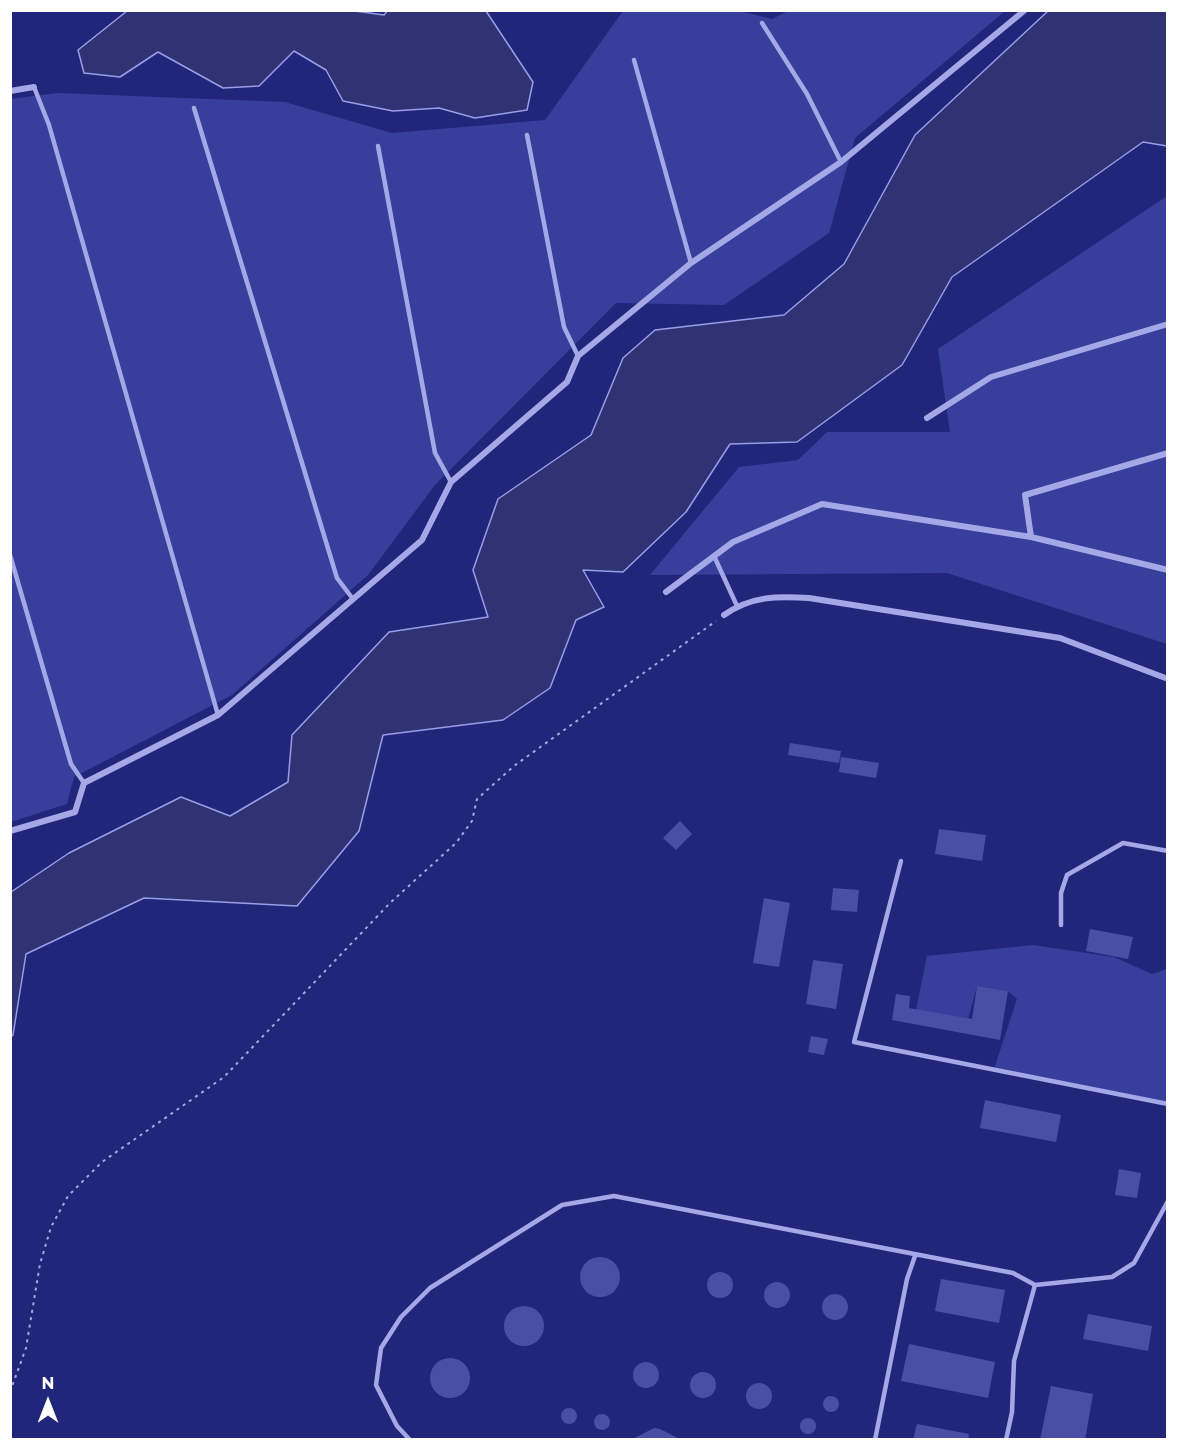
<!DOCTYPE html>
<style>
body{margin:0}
#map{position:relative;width:1178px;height:1450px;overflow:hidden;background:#21267b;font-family:Montserrat,sans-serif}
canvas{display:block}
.frame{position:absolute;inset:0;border:12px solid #fff;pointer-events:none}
.north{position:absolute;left:18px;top:1372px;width:60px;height:60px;-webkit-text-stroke:4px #21267b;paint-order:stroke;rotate:0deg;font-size:16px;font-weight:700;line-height:24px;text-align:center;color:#fff}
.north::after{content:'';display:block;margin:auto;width:21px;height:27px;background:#fff;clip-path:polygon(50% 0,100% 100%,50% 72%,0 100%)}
</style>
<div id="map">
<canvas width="1178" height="1450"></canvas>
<div class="frame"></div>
<div class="north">N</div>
</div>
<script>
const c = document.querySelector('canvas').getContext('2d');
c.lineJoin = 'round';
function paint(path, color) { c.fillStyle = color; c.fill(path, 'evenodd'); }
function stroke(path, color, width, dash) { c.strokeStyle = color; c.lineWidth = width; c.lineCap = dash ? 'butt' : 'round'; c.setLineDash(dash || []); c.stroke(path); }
paint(new Path2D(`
 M 736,10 L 772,19 L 790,10 L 1005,11 L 855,138 L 829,233 L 724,305 L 616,303 L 435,485 L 368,575 L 232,695 L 74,777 L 67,804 L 11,822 L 10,99 L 58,93 L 285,102 L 392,133 L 545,120 L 623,11 Z
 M 1167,196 L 1167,644 L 947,573 L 650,575 L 739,467 L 798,460 L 827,432 L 950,432 L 938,349 Z
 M 1033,945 L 1114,957 L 1152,974 L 1167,969 L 1167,1103 L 994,1069 L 1017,999 L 1008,991 L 977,986 L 968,1019 L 916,1010 L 927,956 Z`), '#383e9b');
const water = new Path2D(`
 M 355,11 L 384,15 L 388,10 L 486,11 L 533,82 L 527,110 L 475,118 L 439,108 L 393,111 L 343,101 L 326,70 L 294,51 L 259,86 L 223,88 L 158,52 L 120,77 L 84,73 L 78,50 L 127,11 Z
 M 1048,11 L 1167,11 L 1167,146 L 1143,142 L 952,277 L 902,365 L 797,442 L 730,444 L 686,512 L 623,572 L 583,570 L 604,607 L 576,620 L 550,688 L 503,720 L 383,735 L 359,831 L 297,906 L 144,898 L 26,954 L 13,1035 L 11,1037 L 11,892 L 69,853 L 181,797 L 230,816 L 288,782 L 292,735 L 389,632 L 488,617 L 473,570 L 498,499 L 591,435 L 623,358 L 655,330 L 784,315 L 844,264 L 915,135 Z`);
paint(water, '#2f3273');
stroke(water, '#989ee7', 1.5);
paint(new Path2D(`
 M 790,743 L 841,751 L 839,763 L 788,755 Z
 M 841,757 L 879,763 L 876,778 L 839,772 Z
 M 680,821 L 692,834 L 676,850 L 663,838 Z
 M 939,829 L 986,835 L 982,861 L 935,854 Z
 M 833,888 L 859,890 L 857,912 L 831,910 Z
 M 764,898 L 790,903 L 779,967 L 753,963 Z
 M 1090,929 L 1133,937 L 1128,959 L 1086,951 Z
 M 813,960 L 843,964 L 836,1009 L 806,1004 Z
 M 977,986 L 1008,991 L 1000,1040 L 892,1020 L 896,994 L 910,996 L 909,1008 L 972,1019 Z
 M 811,1036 L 828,1039 L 824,1055 L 808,1052 Z
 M 985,1100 L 1061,1115 L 1056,1142 L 980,1128 Z
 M 1119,1169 L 1141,1173 L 1137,1198 L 1115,1195 Z
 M580 1277a20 20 0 1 1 40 0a20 20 0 1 1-40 0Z
 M707 1285a13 13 0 1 1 26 0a13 13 0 1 1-26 0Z
 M 941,1279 L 1005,1290 L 999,1323 L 935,1311 Z
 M764 1295a13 13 0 1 1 26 0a13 13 0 1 1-26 0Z
 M822 1307a13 13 0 1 1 26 0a13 13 0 1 1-26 0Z
 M504 1326a20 20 0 1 1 40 0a20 20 0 1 1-40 0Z
 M 1088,1314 L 1152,1326 L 1148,1351 L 1083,1339 Z
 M 909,1344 L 995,1362 L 988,1398 L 901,1381 Z
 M430 1378a20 20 0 1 1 40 0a20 20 0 1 1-40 0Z
 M633 1375a13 13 0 1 1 26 0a13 13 0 1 1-26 0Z
 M690 1385a13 13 0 1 1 26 0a13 13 0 1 1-26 0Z
 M746 1396a13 13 0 1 1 26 0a13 13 0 1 1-26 0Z
 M 1051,1386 L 1093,1394 L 1085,1440 L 1040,1440 Z
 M823 1404a8 8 0 1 1 16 0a8 8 0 1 1-16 0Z
 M561 1416a8 8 0 1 1 16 0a8 8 0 1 1-16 0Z
 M594 1422a8 8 0 1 1 16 0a8 8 0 1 1-16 0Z
 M800 1426a8 8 0 1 1 16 0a8 8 0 1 1-16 0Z
 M 917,1424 L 969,1434 L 968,1440 L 913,1440 Z
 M 654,1428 L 660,1429 L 682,1440 L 631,1440 Z`), '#4a4fa5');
stroke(new Path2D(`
 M 10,1392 L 26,1348 L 40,1264 L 51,1227 L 68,1196 L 102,1162 L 224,1077 L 390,903 L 456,843 L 472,821 L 477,799 L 514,766 L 716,621`), '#a4a8e6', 2, [3, 4.5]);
stroke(new Path2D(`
 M 762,23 L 807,94 L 841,162
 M 634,60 L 691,263
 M 34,87 L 49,125 L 218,715
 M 194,108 L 337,578 L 353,599
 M 527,135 L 564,327 L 578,356
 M 378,146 L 435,453 L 451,482
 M 10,555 L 71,764 L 84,783
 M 714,556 L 737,606
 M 901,861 L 854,1042 L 1168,1104
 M 1061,925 L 1061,893 L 1067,875 L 1123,843 L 1168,851
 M 410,1440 L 397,1426 L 376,1385 L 381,1348 L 401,1317 L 430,1288 L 562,1205 L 614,1196 L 1013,1273 L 1035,1285 L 1112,1277 L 1134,1263 L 1168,1201
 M 875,1440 L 907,1279 L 915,1256
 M 1006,1440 L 1012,1412 L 1014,1361 L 1035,1285`), '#a4a8e6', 4.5);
stroke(new Path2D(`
 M 10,91 L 34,87
 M 927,418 L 991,377 L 1168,324
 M 1031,537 L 1025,495 L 1168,453
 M 666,592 L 733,542 L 822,504 L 1031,537 L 1168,570
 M 724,615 C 751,596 777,596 809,598 L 1060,638 L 1168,679
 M 10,831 L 75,812 L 84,783 L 218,715 L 422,540 L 451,482 L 567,382 L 578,356 L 691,263 L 841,162 L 1025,10`), '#a4a8e6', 6);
</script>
